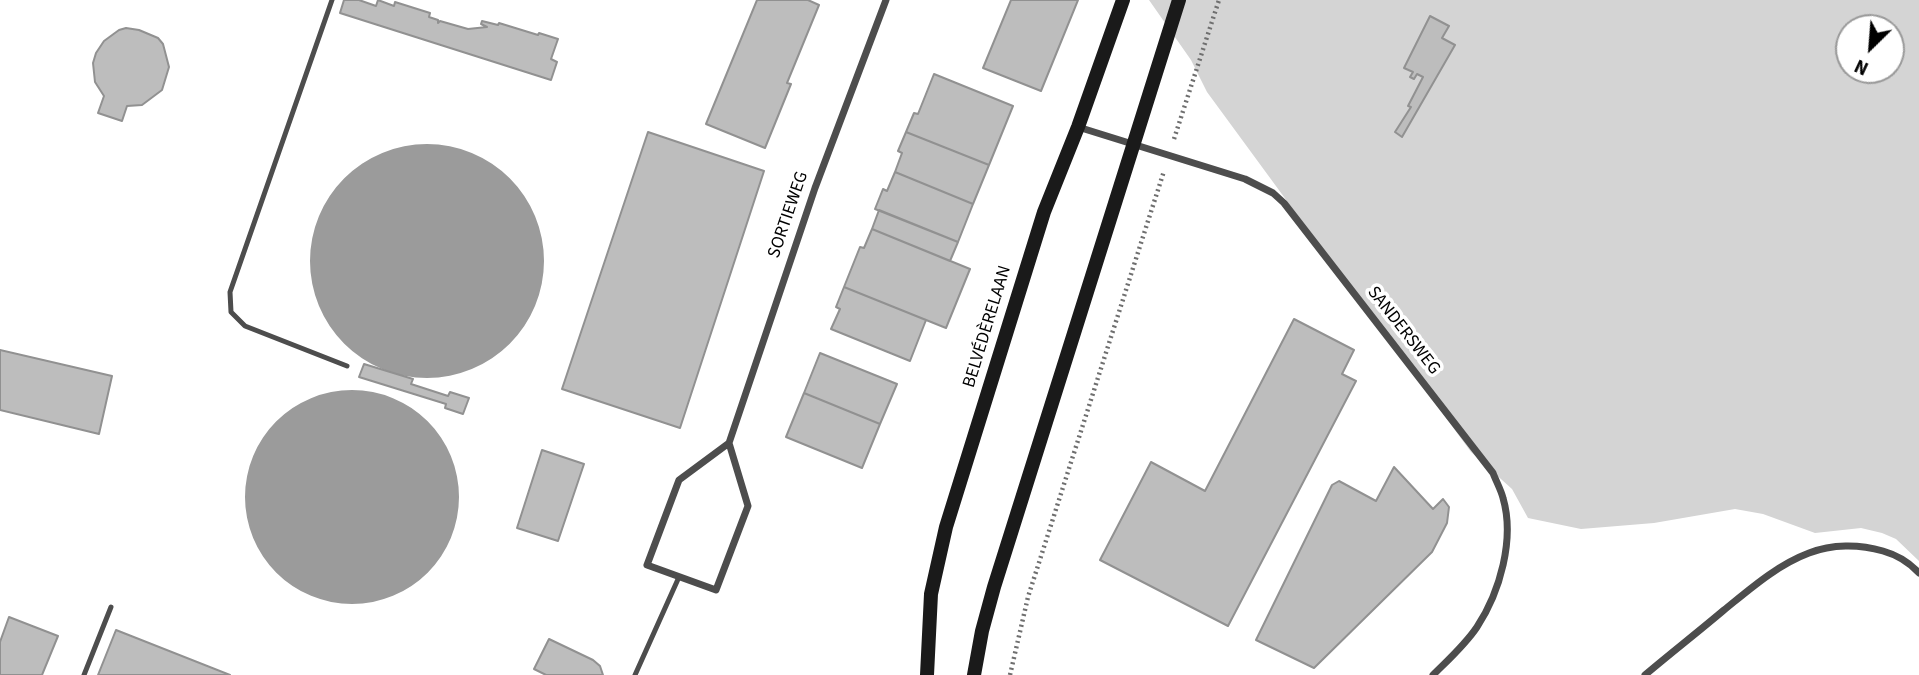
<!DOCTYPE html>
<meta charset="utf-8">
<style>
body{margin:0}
#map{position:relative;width:1919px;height:675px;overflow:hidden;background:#fff;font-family:"Source Sans 3",sans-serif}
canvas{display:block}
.north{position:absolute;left:1835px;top:14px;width:70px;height:70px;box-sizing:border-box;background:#fff;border:2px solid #999;border-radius:50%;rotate:205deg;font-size:19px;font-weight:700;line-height:28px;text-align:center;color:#000}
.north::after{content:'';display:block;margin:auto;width:24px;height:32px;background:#000;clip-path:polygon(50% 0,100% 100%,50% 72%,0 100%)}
</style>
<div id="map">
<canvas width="1919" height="675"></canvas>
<div class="north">N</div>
</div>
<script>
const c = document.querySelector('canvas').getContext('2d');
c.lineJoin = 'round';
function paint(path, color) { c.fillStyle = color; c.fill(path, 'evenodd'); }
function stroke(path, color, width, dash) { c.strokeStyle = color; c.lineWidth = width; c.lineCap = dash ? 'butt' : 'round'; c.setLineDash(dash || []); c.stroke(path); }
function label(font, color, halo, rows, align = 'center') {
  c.font = font + ' "Source Sans 3",sans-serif'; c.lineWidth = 7; c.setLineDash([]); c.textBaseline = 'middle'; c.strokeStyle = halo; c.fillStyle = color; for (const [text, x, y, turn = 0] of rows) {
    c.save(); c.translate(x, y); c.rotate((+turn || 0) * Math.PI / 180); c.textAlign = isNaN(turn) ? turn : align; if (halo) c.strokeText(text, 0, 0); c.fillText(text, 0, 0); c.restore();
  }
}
paint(new Path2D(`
 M 1149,0 L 1919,0 L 1919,561 L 1896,539 L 1882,533 L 1861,528 L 1815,533 L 1763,514 L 1735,509 L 1654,523 L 1581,529 L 1528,518 L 1512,489 L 1471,452 L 1207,92 L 1191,60 ZM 1849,28 L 1891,28 L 1891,70 L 1849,70 Z`), '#d4d4d4');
paint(new Path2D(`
 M310 261a117 117 0 1 1 234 0a117 117 0 1 1-234 0Z
 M245 497a107 107 0 1 1 214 0a107 107 0 1 1-214 0Z`), '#9b9b9b');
const building = new Path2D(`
 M 344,0 L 359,0 L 376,6 L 378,0 L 394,6 L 395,2 L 430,13 L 429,17 L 438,20 L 438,23 L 440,21 L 468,29 L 487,27 L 481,24 L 482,21 L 498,25 L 499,23 L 538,35 L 539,33 L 558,39 L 551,59 L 557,62 L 551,80 L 340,13 Z
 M 757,0 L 808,0 L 819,5 L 787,83 L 791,84 L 765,148 L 706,124 Z
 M 1011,0 L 1078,0 L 1041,91 L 983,68 Z
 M 1430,16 L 1449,26 L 1442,38 L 1455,45 L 1402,137 L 1395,132 L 1411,107 L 1408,106 L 1423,77 L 1417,74 L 1414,79 L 1410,77 L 1413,72 L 1404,68 Z
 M 126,28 L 139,30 L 158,38 L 163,44 L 169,67 L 162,90 L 142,105 L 127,106 L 122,121 L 98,113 L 104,96 L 95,82 L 93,63 L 96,53 L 104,41 L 119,30 Z
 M 934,74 L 1013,106 L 989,165 L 906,132 L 914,113 L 918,114 Z
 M 648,132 L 764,171 L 680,428 L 562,389 Z
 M 906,132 L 989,165 L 973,204 L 895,172 L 902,153 L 898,151 Z
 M 895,172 L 973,204 L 958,242 L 875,209 L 883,189 L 887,191 Z
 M 879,210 L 958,242 L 950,261 L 872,229 Z
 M 872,229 L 970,269 L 946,328 L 844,287 L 860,247 L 864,248 Z
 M 844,287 L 926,320 L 910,361 L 831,329 L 840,309 L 836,307 Z
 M 1294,319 L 1354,350 L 1342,374 L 1356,381 L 1228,626 L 1100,560 L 1151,462 L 1205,491 Z
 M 0,350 L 112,376 L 99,434 L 0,410 Z
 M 820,353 L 897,384 L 880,424 L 804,393 Z
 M 364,364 L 413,379 L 411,384 L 448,396 L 450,392 L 469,398 L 463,414 L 445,408 L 446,404 L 359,377 Z
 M 804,393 L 880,424 L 862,468 L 786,437 Z
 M 542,450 L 584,464 L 558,541 L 517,528 Z
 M 1394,467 L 1433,509 L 1443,499 L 1449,507 L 1447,523 L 1432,552 L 1314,668 L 1256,640 L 1332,485 L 1339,481 L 1376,501 Z
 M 9,617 L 58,636 L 42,675 L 0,675 L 0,642 Z
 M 116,630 L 230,675 L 98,675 Z
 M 549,639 L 593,660 L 600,666 L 603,675 L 546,675 L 534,669 Z`);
paint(building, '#bdbdbd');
stroke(building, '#919191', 2);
stroke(new Path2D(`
 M 1174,139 L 1219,0
 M 1010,675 L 1028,597 L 1164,171`), '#6f6f6f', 4.5, [2, 3.5]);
stroke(new Path2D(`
 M 332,0 L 230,292 L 231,312 L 245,326 L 347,366
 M 84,675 L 111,607
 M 635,675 L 679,577`), '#4d4d4d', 5);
stroke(new Path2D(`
 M 1078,127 L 1245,179 L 1273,193 L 1284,203 L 1493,473 C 1496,481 1501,490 1503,498 C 1515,539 1500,592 1477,627 C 1465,645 1448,660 1433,675
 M 729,443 L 815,188 L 886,0
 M 729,443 L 748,506 L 716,590 L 647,565 L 679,480 Z
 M 1645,675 C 1671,653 1698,632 1724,610 C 1750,589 1777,565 1809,553 C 1832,544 1859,544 1883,551 C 1897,555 1909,562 1919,573`), '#4d4d4d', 7);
stroke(new Path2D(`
 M 927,675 L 931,594 L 946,527 L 1044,212 L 1078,127 L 1123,0
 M 974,675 L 982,631 L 994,587 L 1179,0`), '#1a1a1a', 14);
label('18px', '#000', '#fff', [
 ["SORTIEWEG",789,215,-71],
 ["BELVÉDÈRELAAN",988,327,-73],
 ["SANDERSWEG",1403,331,52]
]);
</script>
